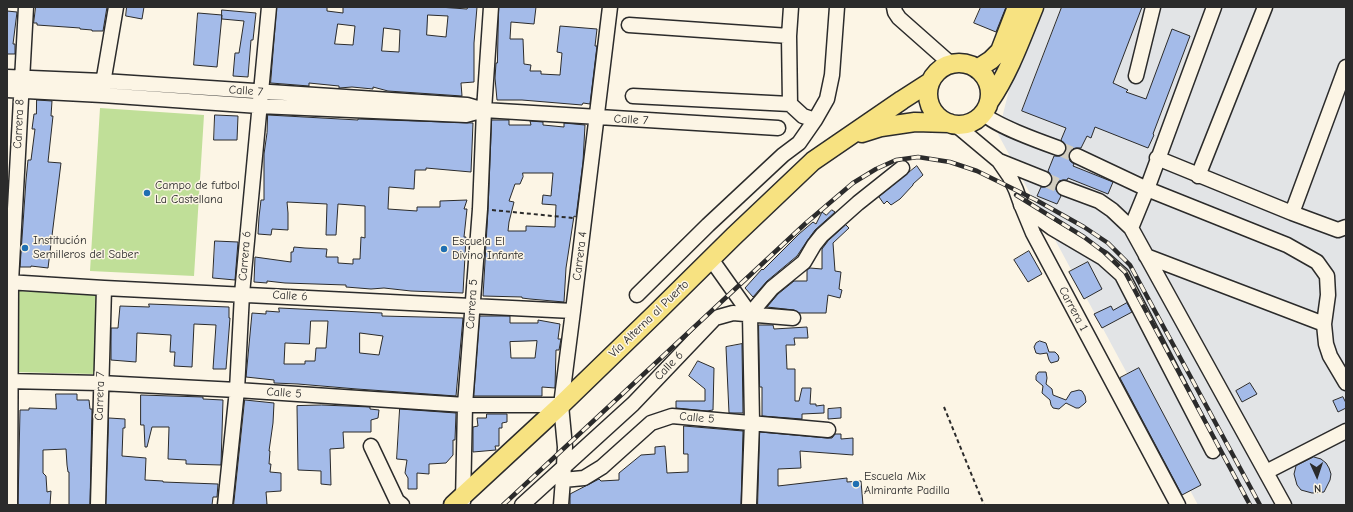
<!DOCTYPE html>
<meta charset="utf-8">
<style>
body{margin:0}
#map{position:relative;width:1353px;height:512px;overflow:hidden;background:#fcf5e5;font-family:"Comic Neue",sans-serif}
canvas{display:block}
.frame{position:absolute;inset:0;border:8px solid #2b2b2b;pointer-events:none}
.north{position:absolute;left:1297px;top:456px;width:40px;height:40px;-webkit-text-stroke:3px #fcf5e5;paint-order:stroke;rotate:177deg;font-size:11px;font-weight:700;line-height:16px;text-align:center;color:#2b2b2b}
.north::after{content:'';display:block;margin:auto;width:14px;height:18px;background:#2b2b2b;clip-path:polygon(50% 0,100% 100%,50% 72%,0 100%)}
</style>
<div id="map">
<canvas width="1353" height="512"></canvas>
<div class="frame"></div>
<div class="north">N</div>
</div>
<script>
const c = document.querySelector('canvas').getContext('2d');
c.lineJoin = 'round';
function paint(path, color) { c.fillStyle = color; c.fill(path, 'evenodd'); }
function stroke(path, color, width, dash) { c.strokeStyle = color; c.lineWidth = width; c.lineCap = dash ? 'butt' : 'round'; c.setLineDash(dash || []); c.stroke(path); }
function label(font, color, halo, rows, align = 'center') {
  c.font = font + ' "Comic Neue",sans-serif'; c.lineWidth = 3; c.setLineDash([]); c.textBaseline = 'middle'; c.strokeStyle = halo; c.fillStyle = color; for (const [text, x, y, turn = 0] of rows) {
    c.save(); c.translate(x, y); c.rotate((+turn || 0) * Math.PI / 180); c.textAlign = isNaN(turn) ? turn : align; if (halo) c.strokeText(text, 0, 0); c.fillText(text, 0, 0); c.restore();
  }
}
paint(new Path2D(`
 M 1040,7 L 1346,7 L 1346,505 L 1198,505 L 998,134 L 1009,90 Z`), '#e2e4e6');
paint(new Path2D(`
 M 100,108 L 204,115 L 194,276 L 90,271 Z
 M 16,291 L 97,294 L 94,374 L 14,372 Z`), '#c0df98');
const building = new Path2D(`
 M 36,7 L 107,7 L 103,31 L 92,31 L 92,30 L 80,29 L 80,28 L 37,25 L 37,23 L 34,23 Z
 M 127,7 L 144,7 L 142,19 L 126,16 Z
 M 277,7 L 327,7 L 327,11 L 343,13 L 343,7 L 439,7 L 467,9 L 468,7 L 477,7 L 474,43 L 474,82 L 461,83 L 462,96 L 388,91 L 373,87 L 373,89 L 352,87 L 339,88 L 339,86 L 309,83 L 309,86 L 271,83 ZM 428,15 L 448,16 L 446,37 L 427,35 ZM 338,24 L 355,26 L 353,45 L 335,44 ZM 384,28 L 400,30 L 399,52 L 382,51 Z
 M 499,7 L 536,7 L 534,24 L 511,22 L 510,39 L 523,39 L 524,64 L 531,65 L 530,71 L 541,71 L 541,74 L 560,75 L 562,53 L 557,52 L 560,26 L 597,29 L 595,46 L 597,46 L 590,104 L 583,103 L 582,105 L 522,100 L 497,100 L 495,78 L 496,63 L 497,63 Z
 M 981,7 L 1006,7 L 996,32 L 974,23 Z
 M 1062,7 L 1142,7 L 1113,83 L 1128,90 L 1126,92 L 1146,99 L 1172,29 L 1190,36 L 1153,134 L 1154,135 L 1148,148 L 1095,127 L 1091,138 L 1087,136 L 1081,148 L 1076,148 L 1072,149 L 1069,153 L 1069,157 L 1070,161 L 1074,164 L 1073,166 L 1113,182 L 1108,194 L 1068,178 L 1067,180 L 1063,180 L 1059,181 L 1056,185 L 1056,190 L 1061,196 L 1057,204 L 1037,196 L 1041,187 L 1046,187 L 1052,182 L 1052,177 L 1048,171 L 1054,156 L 1060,156 L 1066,151 L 1066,146 L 1061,140 L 1066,128 L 1022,111 Z
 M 222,10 L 256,13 L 253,40 L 251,40 L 248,77 L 233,76 L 235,53 L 239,53 L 244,21 L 222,19 Z
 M 7,11 L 17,12 L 13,44 L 15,44 L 15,54 L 7,54 Z
 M 198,13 L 222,15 L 217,67 L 194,65 Z
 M 37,100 L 52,101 L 51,116 L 53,116 L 48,162 L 61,163 L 48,268 L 31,266 L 31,267 L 20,267 L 26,180 L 28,160 L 31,160 L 35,129 L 32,129 L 34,114 L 36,114 Z
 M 215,115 L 238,116 L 237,140 L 214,140 Z
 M 268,115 L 358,120 L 358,119 L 473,123 L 471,172 L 426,168 L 426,170 L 415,170 L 414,189 L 389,187 L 388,209 L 417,211 L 417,207 L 440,207 L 440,201 L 467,200 L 464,209 L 467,209 L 464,237 L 466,237 L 463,293 L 411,291 L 384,288 L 371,289 L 346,287 L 346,285 L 285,283 L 267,281 L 267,283 L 254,282 L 255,257 L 291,262 L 291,252 L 293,252 L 294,247 L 305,248 L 327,249 L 326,257 L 338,257 L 338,263 L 353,264 L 353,259 L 360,259 L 361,237 L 365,238 L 365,206 L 338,204 L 336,235 L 326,235 L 327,204 L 287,202 L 288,213 L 288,230 L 272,229 L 271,235 L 258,234 L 259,217 L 261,200 L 264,200 L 264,154 L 267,133 Z
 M 492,120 L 509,120 L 509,125 L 531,125 L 530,121 L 543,122 L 543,125 L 564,127 L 564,123 L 585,125 L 583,162 L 576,217 L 574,216 L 566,268 L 564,302 L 530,299 L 522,298 L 522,297 L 483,296 L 488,210 ZM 523,173 L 553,173 L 551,196 L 543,195 L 542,204 L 556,205 L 555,227 L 526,226 L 526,231 L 508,231 L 509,222 L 514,202 L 509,201 L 515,184 L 520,184 L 523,177 Z
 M 917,166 L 923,175 L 913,184 L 913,185 L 900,199 L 891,205 L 887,201 L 884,204 L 879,197 Z
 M 832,210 L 835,212 L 815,230 L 807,241 L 797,256 L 767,281 L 753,297 L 745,288 L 762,269 L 763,270 L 799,234 L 813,222 L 816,224 L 822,212 L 826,215 Z
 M 846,225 L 849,228 L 833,243 L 835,271 L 841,272 L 839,289 L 842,290 L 840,298 L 828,295 L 826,313 L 799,313 L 794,310 L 767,307 L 778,294 L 794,281 L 807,281 L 807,270 L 810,268 L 822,269 L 822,249 L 828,241 Z
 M 215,241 L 238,242 L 235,280 L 213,278 Z
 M 1029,251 L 1042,274 L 1028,282 L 1014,260 Z
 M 1088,262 L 1102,289 L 1084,299 L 1069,272 Z
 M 1127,303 L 1132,312 L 1102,328 L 1094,314 L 1111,306 L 1113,310 Z
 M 149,304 L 229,307 L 229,318 L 230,318 L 226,369 L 213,369 L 216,325 L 194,324 L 192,367 L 174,366 L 175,352 L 170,352 L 171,335 L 137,333 L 136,362 L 111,360 L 111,328 L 118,328 L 120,306 L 149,307 Z
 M 279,308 L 382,313 L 382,316 L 463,318 L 456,396 L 357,389 L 298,384 L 274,383 L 274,380 L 246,377 L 252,313 L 266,314 L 266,311 L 279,312 ZM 311,321 L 328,321 L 326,348 L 316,348 L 315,361 L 305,361 L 305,364 L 284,364 L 285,343 L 309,344 ZM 360,333 L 383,336 L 379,355 L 360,353 Z
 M 480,316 L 510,316 L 510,323 L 538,323 L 538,320 L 560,324 L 558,339 L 561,339 L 559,350 L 556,350 L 555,388 L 542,387 L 542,396 L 474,396 ZM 537,341 L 535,358 L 511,358 L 510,342 Z
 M 759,325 L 773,325 L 774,329 L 807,327 L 808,338 L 794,338 L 795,345 L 786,345 L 787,369 L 795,369 L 795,401 L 799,401 L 802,388 L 811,388 L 810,404 L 816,404 L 816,406 L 824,405 L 824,413 L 802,414 L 802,419 L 762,416 L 762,387 L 760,387 Z
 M 1040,341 L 1046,343 L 1049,352 L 1055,352 L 1058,355 L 1059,358 L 1058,361 L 1051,363 L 1049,360 L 1047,353 L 1040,354 L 1036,353 L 1034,347 L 1036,343 Z
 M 742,344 L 743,413 L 729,413 L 726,347 Z
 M 698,361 L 714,368 L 713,410 L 707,411 L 676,408 L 676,401 L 705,401 L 705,389 L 689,376 Z
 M 1139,368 L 1201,485 L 1182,495 L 1120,378 Z
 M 1039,372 L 1046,372 L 1047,378 L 1046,384 L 1052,389 L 1053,395 L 1066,400 L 1071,392 L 1079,390 L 1082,391 L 1085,396 L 1086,402 L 1084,404 L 1079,408 L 1076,408 L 1066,403 L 1059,409 L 1053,408 L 1051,405 L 1050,400 L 1042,393 L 1043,386 L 1036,380 L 1036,376 Z
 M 1250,383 L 1257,394 L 1242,402 L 1236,391 Z
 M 56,394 L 77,394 L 77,400 L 89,400 L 90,409 L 92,409 L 90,505 L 69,505 L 69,472 L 68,472 L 67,465 L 66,449 L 43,450 L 43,473 L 46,476 L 47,492 L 51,491 L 50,505 L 18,505 L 20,410 L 29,410 L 29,408 L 56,409 Z
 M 141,395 L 203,397 L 203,399 L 223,400 L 221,465 L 186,464 L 186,460 L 168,459 L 169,427 L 152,427 L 147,447 L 145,447 L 144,425 L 141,425 Z
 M 1343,397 L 1346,403 L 1346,408 L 1338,412 L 1333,401 Z
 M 245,400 L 274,403 L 273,423 L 269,451 L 270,451 L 269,464 L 271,464 L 270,472 L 281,473 L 281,491 L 266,492 L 267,504 L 265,505 L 234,505 Z
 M 322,405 L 370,407 L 370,409 L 379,410 L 378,418 L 371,420 L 371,432 L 343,432 L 344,448 L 330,449 L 331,485 L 321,484 L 321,471 L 298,470 L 297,406 Z
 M 841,408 L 841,418 L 828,419 L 828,409 Z
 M 400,409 L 456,413 L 455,440 L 453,440 L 453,455 L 446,463 L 429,464 L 429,474 L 417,473 L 417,489 L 408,489 L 408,478 L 405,473 L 407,460 L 397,459 Z
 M 487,414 L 507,414 L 507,422 L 502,423 L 502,428 L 499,428 L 499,446 L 495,446 L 496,450 L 473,452 L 473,427 L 478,426 L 477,418 L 486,418 Z
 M 109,418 L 125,419 L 125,428 L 123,428 L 122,456 L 146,458 L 145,480 L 163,481 L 163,482 L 218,484 L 217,497 L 213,497 L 212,505 L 106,505 Z
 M 684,426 L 743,431 L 741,505 L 570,505 L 570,494 L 599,479 L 601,481 L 619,480 L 619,473 L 641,455 L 655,454 L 655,447 L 665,446 L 667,473 L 688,472 L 688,454 L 684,454 Z
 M 760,432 L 827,438 L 832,438 L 835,434 L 841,434 L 841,439 L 853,438 L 853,455 L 800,451 L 801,468 L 778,469 L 778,486 L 847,478 L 847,482 L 861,481 L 863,505 L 758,505 Z
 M 1314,457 L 1321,459 L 1326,463 L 1329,468 L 1331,474 L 1330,480 L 1324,492 L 1312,493 L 1301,490 L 1297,485 L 1294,474 L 1296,466 Z`);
paint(building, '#a4bbe9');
stroke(building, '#2b2b2b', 1);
stroke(new Path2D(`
 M 1058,148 L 1077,156
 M 1044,179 L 1064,188`), '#d2cdc0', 14, [14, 7]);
const minor = new Path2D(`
 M 791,7 L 789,36 L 790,104 L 803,116 L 815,120
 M 894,7 L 895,12 L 899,18 L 951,64
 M 629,25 L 789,36
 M 1136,76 L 1153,7
 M 7,77 L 103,81 L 467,105 L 484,110 L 778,128
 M 102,89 L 116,7
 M 7,90 L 102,95 L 259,106 L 466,115 L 484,110
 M 633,96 L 790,104
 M 984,113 C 988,123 1044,143 1058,148
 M 956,125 L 999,161 L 1010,177 L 1016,190 L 1021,204 L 1033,233 L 1178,505
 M 1077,156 L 1147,189 L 1287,245 L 1317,262 L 1327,276 L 1328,295 L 1324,324 L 1326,344 L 1330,356 L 1346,383
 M 1157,158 L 1292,213 L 1338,230 L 1346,227
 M 999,161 L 1044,179
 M 1198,176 L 1265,7
 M 1064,188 L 1099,201 L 1112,210 L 1131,228 L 1284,505
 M 1021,205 L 1052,228 L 1103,258 L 1122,275 L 1213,451
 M 1292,213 L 1346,67
 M 1131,228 L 1147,189 L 1214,7
 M 1146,256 L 1324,324
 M 711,259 L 750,314
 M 7,282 L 104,288 L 573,311
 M 637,295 L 708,225 L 783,155 L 799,143 L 815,120 L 827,99 L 832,75 L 837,7
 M 750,314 L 772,288 L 804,262 L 814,245 L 822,235 L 858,203 L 902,168
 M 7,381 L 100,383 L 237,390 L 465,405 L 561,405
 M 371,446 L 397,501 L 402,505
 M 1266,472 L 1346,431
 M 563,480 L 584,478 L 602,467 L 651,423 L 672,416 L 828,430
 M 463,502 L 465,405 L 480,209 L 484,110 L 491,7
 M 10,505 L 11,282 L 26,7
 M 98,505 L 104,288
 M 225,505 L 237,390 L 242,294 L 269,7
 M 522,505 L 633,404 L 715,318 L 733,313 L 793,318
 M 561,505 L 564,466 L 565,447 L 561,405 L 573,311 L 610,7
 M 749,505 L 752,422 L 750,314`);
const major = new Path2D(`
 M928 94a31 31 0 1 1 62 0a31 31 0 1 1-62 0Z
 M 977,69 L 991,60 L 1000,51 L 1017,7
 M 989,102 C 1009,73 1021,39 1034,7
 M 862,133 L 881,127 L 915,122 L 949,123
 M 453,505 L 561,405 L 656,313 L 734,236 L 813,161 L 902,100 L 930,82`);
stroke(minor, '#2b2b2b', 17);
stroke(major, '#2b2b2b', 21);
stroke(new Path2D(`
 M 492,210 L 573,218
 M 944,407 L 984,505`), '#2b2b2b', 2, [4, 3]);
stroke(minor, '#fcf5e5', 14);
stroke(major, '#f7e281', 18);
const rail = new Path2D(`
 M 1016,195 L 1084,237 L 1104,252 L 1125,272 L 1250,505
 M 503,505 L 806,223 L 853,183 L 876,169 L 896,160 L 918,157 L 950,162 L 977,171 L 1036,200 L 1084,227 L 1108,243 L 1130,265 L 1260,505`);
stroke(rail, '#2b2b2b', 4.5);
stroke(rail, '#fcf5e5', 3, [9]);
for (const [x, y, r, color] of [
 [147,193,4,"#1f6fb2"],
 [25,248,4,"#1f6fb2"],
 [444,249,4,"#1f6fb2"],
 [856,484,4,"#1f6fb2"]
]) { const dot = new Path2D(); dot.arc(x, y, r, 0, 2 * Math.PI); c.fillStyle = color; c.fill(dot); stroke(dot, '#fcf5e5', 1.5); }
label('12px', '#2b2b2b', '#fcf5e5', [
 ["Calle 7",246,91,4],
 ["Calle 7",631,120,3],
 ["Carrera 8",19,124,-87],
 ["Carrera 6",245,256,-85],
 ["Carrera 4",580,256,-83],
 ["Calle 6",290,296,3],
 ["Carrera 5",472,304,-86],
 ["Carrera 1",1073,309,62],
 ["Vía Alterna al Puerto",649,319,-44],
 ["Calle 6",669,366,-46],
 ["Calle 5",284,393,4],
 ["Carrera 7",100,396,-88],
 ["Calle 5",697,418,5]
]);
label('12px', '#2b2b2b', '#fcf5e5', [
 ["Campo de futbol",155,186],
 ["La Castellana",155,200],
 ["Institución",33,241],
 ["Semilleros del Saber",33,255],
 ["Escuela El",452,242],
 ["Divino Infante",452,256],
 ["Escuela Mix",864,477],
 ["Almirante Padilla",864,491]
], 'left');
</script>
